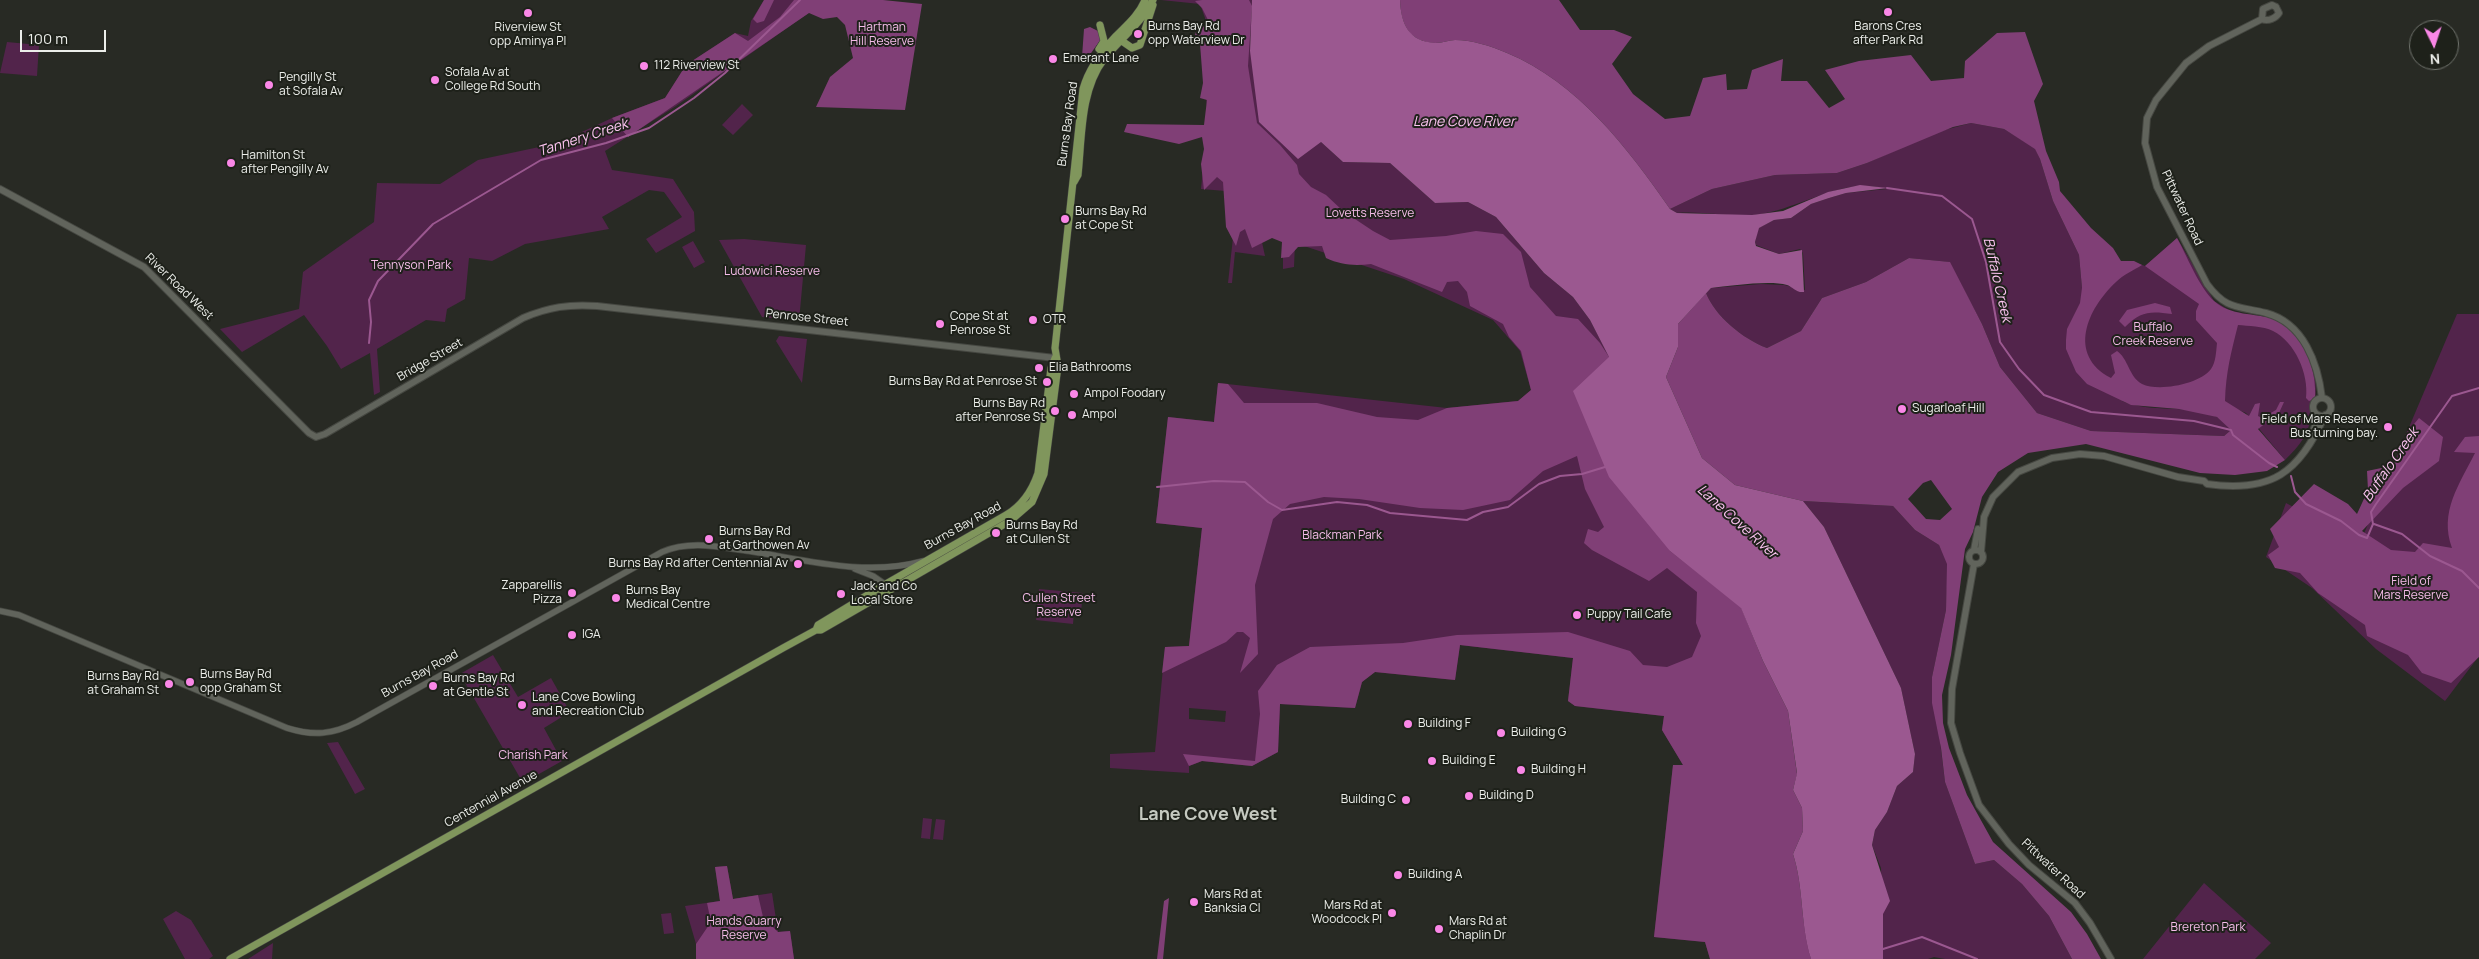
<!DOCTYPE html>
<style>
body{margin:0}
#map{position:relative;width:2479px;height:959px;overflow:hidden;background:#282a24;font-family:Manrope,sans-serif}
canvas{display:block}
.north{position:absolute;left:2409px;top:20px;width:50px;height:50px;box-sizing:border-box;background:#1e211a;border:1px solid #70736d;border-radius:50%;rotate:176deg;font-size:14px;font-weight:700;line-height:20px;text-align:center;color:#eceeea}
.north::after{content:'';display:block;margin:auto;width:18px;height:22px;background:#fa87e7;clip-path:polygon(50% 0,100% 100%,50% 72%,0 100%)}
.scale{position:absolute;left:20px;top:30px;width:86px;height:22px;box-sizing:border-box;border:2px solid #eceeea;border-top:0;padding-left:6px;font-size:15px;line-height:18px;white-space:nowrap;color:#eceeea;-webkit-text-stroke:4px #1e211a;paint-order:stroke}
</style>
<div id="map">
<canvas width="2479" height="959"></canvas>
<div class="north">N</div>
<div class="scale">100 m</div>
</div>
<script>
const c = document.querySelector('canvas').getContext('2d');
c.lineJoin = 'round';
function paint(path, color) { c.fillStyle = color; c.fill(path, 'evenodd'); }
function stroke(path, color, width, dash) { c.strokeStyle = color; c.lineWidth = width; c.lineCap = dash ? 'butt' : 'round'; c.setLineDash(dash || []); c.stroke(path); }
function label(font, color, halo, rows, align = 'center') {
  c.font = font + ' Manrope,sans-serif'; c.lineWidth = 4; c.setLineDash([]); c.textBaseline = 'middle'; c.strokeStyle = halo; c.fillStyle = color; for (const [text, x, y, turn = 0] of rows) {
    c.save(); c.translate(x, y); c.rotate((+turn || 0) * Math.PI / 180); c.textAlign = isNaN(turn) ? turn : align; if (halo) c.strokeText(text, 0, 0); c.fillText(text, 0, 0); c.restore();
  }
}
paint(new Path2D(`
 M 764,0 L 827,0 L 676,106 L 605,151 L 612,170 L 673,179 L 694,212 L 695,231 L 656,253 L 646,239 L 682,217 L 664,192 L 649,190 L 602,217 L 609,229 L 525,244 L 492,261 L 469,258 L 465,299 L 447,309 L 445,322 L 426,320 L 377,349 L 380,392 L 374,395 L 370,353 L 341,369 L 327,346 L 304,315 L 242,352 L 220,329 L 299,309 L 303,272 L 374,222 L 377,183 L 440,184 L 478,160 L 558,143 L 612,118 L 665,98 L 686,65 L 735,33 L 748,36 L 751,21 Z
 M 1161,0 L 1252,0 L 1250,51 L 1321,142 L 1343,162 L 1390,163 L 1435,203 L 1468,202 L 1496,217 L 1544,273 L 1573,297 L 1590,320 L 1741,607 L 1811,959 L 1710,959 L 1705,942 L 1654,937 L 1673,765 L 1683,765 L 1662,730 L 1664,716 L 1575,706 L 1568,701 L 1573,658 L 1460,645 L 1455,680 L 1375,672 L 1362,682 L 1355,708 L 1280,704 L 1278,752 L 1252,766 L 1202,761 L 1189,766 L 1189,773 L 1110,768 L 1110,754 L 1155,752 L 1165,647 L 1189,646 L 1202,528 L 1156,523 L 1168,417 L 1214,422 L 1218,383 L 1447,408 L 1518,401 L 1531,390 L 1520,351 L 1493,320 L 1404,279 L 1295,243 L 1294,267 L 1283,269 L 1283,239 L 1260,233 L 1265,256 L 1235,252 L 1232,283 L 1228,283 L 1238,192 L 1201,189 L 1208,117 L 1199,31 L 1205,31 L 1205,18 L 1200,4 ZM 1189,708 L 1226,711 L 1225,722 L 1189,719 Z
 M 7,42 L 39,45 L 37,76 L 0,73 Z
 M 742,104 L 753,115 L 733,135 L 722,125 Z
 M 1971,123 L 2004,129 L 2035,148 L 2040,159 L 2053,201 L 2079,255 L 2082,288 C 2103,271 2116,252 2145,266 L 2177,238 L 2214,301 L 2232,312 L 2277,320 L 2314,373 C 2319,393 2313,421 2303,439 C 2298,447 2291,454 2285,460 L 2246,413 L 2206,397 L 2155,405 L 2122,401 C 2151,414 2190,403 2217,417 C 2222,419 2227,426 2231,430 L 2224,436 L 2091,431 L 2037,413 L 2000,367 L 1982,324 L 1949,262 L 1909,258 L 1866,282 L 1822,298 L 1801,331 L 1767,348 C 1743,339 1715,316 1706,293 L 1711,288 L 1761,284 L 1784,285 L 1805,290 L 1803,253 L 1800,249 L 1779,254 L 1756,245 L 1755,242 L 1758,228 L 1774,220 L 1791,218 L 1811,204 L 1829,198 L 1846,193 L 1887,189 C 1840,176 1801,210 1754,215 C 1729,217 1703,211 1677,213 L 1670,209 L 1712,189 L 1775,175 L 1837,173 L 1867,163 L 1937,132 Z
 M 744,239 L 806,245 L 799,321 L 762,317 L 719,240 Z
 M 693,241 L 705,262 L 694,268 L 682,247 Z
 M 2457,314 L 2479,314 L 2479,656 L 2445,701 L 2376,649 L 2312,588 L 2266,557 L 2286,503 L 2360,543 Z
 M 779,336 L 807,339 L 802,383 L 776,341 Z
 M 1803,501 L 1893,506 L 1915,530 L 1939,545 L 1948,564 L 1946,610 L 1932,677 L 1945,782 L 1975,864 L 1994,860 L 2022,884 L 2049,916 L 2072,959 L 1945,959 L 1934,957 L 1928,959 L 1883,959 L 1881,868 L 1872,845 L 1875,830 L 1887,812 L 1897,786 L 1913,772 L 1915,754 L 1901,688 L 1824,527 Z
 M 1039,589 L 1083,593 L 1081,611 L 1074,611 L 1073,624 L 1036,620 Z
 M 493,655 L 518,697 L 551,678 L 570,712 L 544,728 L 562,761 L 523,783 L 460,674 Z
 M 338,742 L 365,789 L 355,794 L 327,743 Z
 M 923,818 L 932,819 L 930,839 L 921,838 Z
 M 936,819 L 945,820 L 943,840 L 933,839 Z
 M 727,866 L 733,899 L 772,893 L 778,932 L 790,931 L 794,959 L 696,959 L 696,944 L 685,906 L 720,901 L 715,867 Z
 M 2204,883 L 2271,943 L 2255,959 L 2143,959 Z
 M 176,911 L 191,920 L 213,956 L 209,959 L 185,959 L 163,919 Z
 M 671,913 L 674,933 L 664,934 L 661,914 Z
 M 273,943 L 272,959 L 248,959 Z`), '#52244b');
paint(new Path2D(`
 M 764,0 L 774,0 L 764,21 L 757,23 L 753,19 Z
 M 794,0 L 883,0 L 922,4 L 905,110 L 816,107 L 830,77 L 853,58 L 845,25 L 837,17 L 823,19 L 809,13 L 628,137 L 612,118 L 665,98 L 686,65 L 735,33 L 748,41 L 780,17 Z
 M 1202,0 L 1249,0 L 1252,6 L 1248,66 L 1257,123 L 1280,145 L 1297,165 L 1299,174 L 1311,187 L 1326,195 L 1343,211 L 1373,231 L 1390,240 L 1446,236 L 1476,231 L 1503,234 L 1521,252 L 1530,287 L 1556,316 L 1578,319 L 1600,343 L 1609,357 L 1670,551 L 1741,607 L 1763,661 L 1788,711 L 1797,774 L 1793,790 L 1802,808 L 1803,831 L 1793,854 C 1804,888 1800,924 1811,959 L 1710,959 L 1705,942 L 1654,937 L 1673,765 L 1683,765 L 1662,730 L 1664,716 L 1575,706 L 1568,701 L 1573,658 L 1460,645 L 1455,680 L 1375,672 L 1362,682 L 1355,708 L 1280,704 L 1278,752 L 1252,766 L 1202,761 L 1189,766 L 1183,754 L 1255,761 L 1260,714 L 1258,691 L 1277,665 L 1310,647 L 1403,643 L 1457,635 L 1568,632 L 1630,651 L 1643,665 L 1667,667 L 1692,657 L 1701,636 L 1696,623 L 1697,592 L 1667,568 L 1649,581 L 1592,550 L 1584,543 L 1588,529 L 1598,532 L 1604,527 L 1585,489 L 1577,456 L 1543,471 L 1510,500 L 1463,510 L 1420,508 L 1359,499 L 1324,497 L 1290,504 L 1273,519 L 1255,585 L 1258,654 L 1240,673 L 1250,638 L 1243,632 L 1237,632 L 1226,642 L 1162,673 L 1165,647 L 1189,646 L 1202,528 L 1156,523 L 1168,417 L 1214,422 L 1218,383 L 1228,384 L 1244,403 L 1317,403 L 1377,417 L 1418,420 L 1447,408 L 1518,401 L 1531,390 L 1521,351 L 1509,337 L 1503,324 L 1470,306 L 1467,292 L 1458,281 L 1447,282 L 1442,292 L 1371,264 C 1354,266 1341,265 1326,258 L 1322,246 L 1298,247 L 1289,257 L 1281,258 L 1282,242 L 1272,238 L 1252,248 L 1245,229 L 1240,232 L 1236,246 L 1226,227 L 1223,182 L 1217,177 L 1204,190 L 1201,164 L 1204,149 L 1202,137 L 1179,144 L 1124,132 L 1127,124 L 1204,125 L 1207,100 L 1200,98 L 1203,83 L 1200,44 L 1209,40 L 1195,35 L 1197,29 L 1210,24 L 1202,8 L 1195,1 Z
 M 1400,0 L 1559,0 L 1580,30 L 1614,30 L 1632,37 L 1612,64 L 1633,94 L 1665,119 L 1690,116 L 1703,78 L 1726,74 L 1727,90 L 1747,89 L 1752,70 L 1783,59 L 1781,81 L 1807,81 L 1829,108 L 1845,99 L 1825,70 L 1859,61 L 1911,55 L 1931,81 L 1964,78 L 1965,61 L 1997,33 L 2025,32 L 2043,84 L 2034,101 L 2046,151 L 2059,182 L 2060,191 L 2091,228 L 2113,248 L 2121,261 L 2134,261 L 2142,265 C 2134,270 2123,275 2116,282 C 2087,309 2067,355 2111,378 L 2115,373 L 2111,355 L 2117,351 C 2128,358 2129,377 2142,384 C 2159,392 2200,384 2211,369 C 2216,362 2216,352 2217,343 L 2196,320 L 2196,311 L 2199,304 L 2145,266 L 2177,238 C 2187,256 2199,287 2214,301 C 2230,316 2255,313 2275,319 C 2305,329 2317,372 2315,399 L 2309,401 L 2306,398 C 2309,374 2295,342 2273,331 C 2263,326 2248,326 2238,325 C 2231,353 2226,371 2225,401 L 2249,416 L 2255,404 L 2260,403 L 2258,416 L 2262,418 L 2276,410 L 2280,402 L 2284,402 L 2279,413 L 2258,429 L 2285,460 L 2267,471 L 2235,475 L 2200,473 L 2086,444 L 2028,453 L 1998,472 L 1982,497 L 1973,532 L 1965,549 L 1951,655 L 1942,695 L 1943,723 L 1949,748 L 1967,795 L 1993,842 L 2071,912 L 2087,934 L 2101,959 L 2072,959 L 2049,916 L 2022,884 L 1994,860 L 1975,864 L 1945,782 L 1941,748 L 1932,703 L 1932,677 L 1946,610 L 1947,564 L 1939,545 L 1915,530 L 1893,506 L 1803,501 L 1735,485 L 1702,458 L 1666,377 L 1678,347 L 1678,324 L 1706,293 C 1715,316 1743,339 1767,348 L 1801,331 L 1822,298 L 1866,282 L 1909,258 L 1950,262 L 1982,324 L 2000,367 L 2037,413 L 2091,431 L 2224,436 L 2231,430 L 2217,417 L 2179,409 L 2131,405 L 2087,384 L 2076,372 L 2066,349 L 2066,340 L 2067,329 L 2080,303 L 2082,288 L 2079,255 L 2053,201 L 2040,159 L 2035,149 L 2004,129 L 1971,123 L 1953,127 L 1867,163 L 1837,173 L 1775,175 L 1712,189 L 1670,209 C 1628,148 1577,82 1507,53 C 1491,46 1472,40 1455,40 C 1449,40 1443,43 1436,43 C 1409,42 1401,25 1400,0 ZM 1931,480 L 1952,509 L 1940,520 L 1926,519 L 1908,499 L 1923,483 Z
 M 1090,27 L 1100,32 L 1101,39 L 1089,56 L 1082,57 L 1084,29 Z
 M 2155,303 L 2170,307 L 2172,314 C 2150,311 2141,311 2125,327 L 2119,321 L 2127,310 Z
 M 2419,418 L 2443,437 L 2439,461 L 2403,488 L 2362,531 L 2391,550 L 2415,552 L 2423,543 L 2452,548 C 2439,512 2459,485 2475,453 L 2454,452 L 2465,437 L 2479,436 L 2479,657 L 2451,683 L 2422,673 L 2408,655 L 2367,636 L 2365,625 L 2318,593 L 2300,573 L 2275,568 L 2268,555 L 2279,547 L 2270,529 L 2314,484 L 2348,504 L 2357,514 L 2368,490 L 2367,471 L 2391,466 L 2408,444 L 2405,435 Z
 M 727,866 L 733,899 L 758,895 L 763,917 L 778,932 L 790,931 L 794,959 L 696,959 L 696,944 L 711,922 L 707,903 L 720,901 L 715,867 Z
 M 1169,898 L 1163,959 L 1157,959 L 1164,901 Z`), '#803f76');
paint(new Path2D(`
 M 1252,0 L 1400,0 C 1401,24 1409,42 1436,43 C 1443,43 1449,40 1455,40 C 1472,40 1491,46 1507,53 C 1577,82 1628,148 1670,209 L 1677,213 L 1752,215 L 1783,211 L 1828,192 L 1860,185 L 1888,188 L 1846,193 L 1829,198 L 1811,204 L 1791,218 L 1774,220 L 1759,228 L 1755,242 L 1756,246 L 1779,254 L 1802,250 L 1804,292 C 1796,293 1793,287 1787,285 C 1769,280 1730,286 1711,288 L 1678,324 L 1678,347 L 1666,377 L 1702,458 L 1735,485 L 1803,501 L 1824,527 L 1901,688 L 1915,754 L 1913,772 L 1897,786 L 1887,812 L 1875,830 L 1872,845 L 1890,901 L 1883,914 L 1883,959 L 1811,959 C 1800,924 1804,888 1793,854 L 1803,831 L 1802,808 L 1793,790 L 1797,773 L 1788,711 L 1763,661 L 1741,608 L 1670,551 L 1609,477 L 1573,391 L 1609,357 L 1590,320 L 1573,297 L 1544,273 L 1496,217 L 1468,202 L 1435,203 L 1390,163 L 1343,162 L 1321,142 L 1298,159 L 1259,122 L 1250,51 Z`), '#9b5890');
stroke(new Path2D(`
 M 1887,188 L 1942,196 L 1972,219 L 1986,262 L 2000,342 L 2019,369 L 2044,395 L 2091,412 L 2194,421 L 2231,430 L 2233,435 L 2269,463 L 2277,467
 M 369,343 L 371,322 L 369,300 L 378,281 L 433,224 L 541,160 L 606,143 L 649,128 L 694,98 L 725,73 L 800,0
 M 2291,476 L 2295,492 L 2306,504 L 2341,521 L 2359,535 L 2367,538 L 2373,524 L 2371,512 L 2376,504 L 2452,396 L 2479,388
 M 1157,487 L 1214,481 L 1245,482 L 1268,502 L 1282,510 L 1337,502 L 1367,505 L 1390,513 L 1467,520 L 1483,512 L 1508,507 L 1539,484 L 1560,476 L 1582,474 L 1605,467
 M 2374,524 L 2402,534 L 2430,556 L 2462,571 L 2479,588
 M 1883,949 L 1922,937 L 1977,959`), '#9b5890', 2);
const tertiary = new Path2D(`
 M 855,569 L 873,576 L 886,585
 M 0,611 L 19,615 L 287,728 C 313,736 332,735 357,722 L 662,552 C 690,540 719,547 749,551 C 806,560 866,577 923,561`);
const secondary = new Path2D(`
 M 2262,19 L 2209,46 L 2186,63 L 2156,100 L 2147,118 L 2145,143 L 2157,187 L 2207,284 C 2226,310 2238,306 2266,313 C 2304,323 2318,364 2322,398
 M 2262,19 C 2268,22 2276,18 2279,13 L 2276,7
 M 2262,19 L 2263,9 L 2272,5 L 2276,7
 M 0,189 L 144,267 L 309,433 L 316,437 L 325,434 L 523,318 C 549,307 569,304 597,306 L 1055,358
 M2313 407a9 9 0 1 1 18 0a9 9 0 1 1-18 0Z
 M 2311,436 L 2315,426 L 2315,413
 M1969 557a7 7 0 1 1 14 0a7 7 0 1 1-14 0Z
 M 1974,550 L 1978,529
 M 1981,552 L 1984,517 L 1993,497 L 2018,472 L 2052,458 L 2080,454 L 2104,456 L 2178,477 L 2204,481 L 2207,484 C 2272,493 2299,473 2325,415
 M 1974,564 L 1952,689 L 1951,723 L 1960,753 L 1979,805 L 2009,844 L 2029,865 L 2075,903 L 2090,923 L 2111,959`);
const primary = new Path2D(`
 M 1119,39 L 1132,48 L 1140,45 L 1153,5
 M 1099,49 L 1104,41 L 1100,25
 M 1074,182 L 1078,175 C 1082,138 1080,90 1104,59 C 1120,39 1141,24 1153,0
 M 816,630 L 818,625 L 884,585 L 1006,515 C 1023,505 1032,491 1038,473 L 1051,368 L 1055,358
 M 230,959 L 783,648 L 816,630 L 821,630 L 1010,521 L 1032,502 L 1044,474 L 1058,366 L 1055,348 L 1083,89 C 1089,68 1101,52 1116,36 C 1127,25 1139,15 1145,0`);
stroke(tertiary, '#464842', 7);
stroke(secondary, '#464842', 8);
stroke(primary, '#464842', 8);
stroke(tertiary, '#61645c', 5.5);
stroke(secondary, '#61645c', 6);
stroke(primary, '#80965c', 7);
for (const [x, y, r, color] of [
 [1888,12,5,"#fa87e7"],
 [528,13,5,"#fa87e7"],
 [1138,34,5,"#fa87e7"],
 [1053,59,5,"#fa87e7"],
 [644,66,5,"#fa87e7"],
 [435,80,5,"#fa87e7"],
 [269,85,5,"#fa87e7"],
 [231,163,5,"#fa87e7"],
 [1065,219,5,"#fa87e7"],
 [1033,320,5,"#fa87e7"],
 [940,324,5,"#fa87e7"],
 [1039,368,5,"#fa87e7"],
 [1047,382,5,"#fa87e7"],
 [1074,394,5,"#fa87e7"],
 [1902,409,5,"#fa87e7"],
 [1055,411,5,"#fa87e7"],
 [1072,415,5,"#fa87e7"],
 [2388,427,5,"#fa87e7"],
 [996,533,5,"#fa87e7"],
 [709,539,5,"#fa87e7"],
 [798,564,5,"#fa87e7"],
 [572,593,5,"#fa87e7"],
 [841,594,5,"#fa87e7"],
 [616,598,5,"#fa87e7"],
 [1577,615,5,"#fa87e7"],
 [572,635,5,"#fa87e7"],
 [190,682,5,"#fa87e7"],
 [169,684,5,"#fa87e7"],
 [433,686,5,"#fa87e7"],
 [522,705,5,"#fa87e7"],
 [1408,724,5,"#fa87e7"],
 [1501,733,5,"#fa87e7"],
 [1432,761,5,"#fa87e7"],
 [1521,770,5,"#fa87e7"],
 [1469,796,5,"#fa87e7"],
 [1406,800,5,"#fa87e7"],
 [1398,875,5,"#fa87e7"],
 [1194,902,5,"#fa87e7"],
 [1392,913,5,"#fa87e7"],
 [1439,929,5,"#fa87e7"]
]) { const dot = new Path2D(); dot.arc(x, y, r, 0, 2 * Math.PI); c.fillStyle = color; c.fill(dot); stroke(dot, '#1e211a', 2); }
label('12px', '#eceeea', '#1e211a', [
 ["Burns Bay Rd",1148,27],
 ["opp Waterview Dr",1148,41],
 ["Barons Cres",1888,27,"center"],
 ["after Park Rd",1888,41,"center"],
 ["Riverview St",528,28,"center"],
 ["opp Aminya Pl",528,42,"center"],
 ["Emerant Lane",1063,59],
 ["112 Riverview St",654,66],
 ["Sofala Av at",445,73],
 ["College Rd South",445,87],
 ["Pengilly St",279,78],
 ["at Sofala Av",279,92],
 ["Hamilton St",241,156],
 ["after Pengilly Av",241,170],
 ["Burns Bay Rd",1075,212],
 ["at Cope St",1075,226],
 ["Cope St at",950,317],
 ["Penrose St",950,331],
 ["OTR",1043,320],
 ["Elia Bathrooms",1049,368],
 ["Burns Bay Rd at Penrose St",1037,382,"right"],
 ["Ampol Foodary",1084,394],
 ["Burns Bay Rd",1045,404,"right"],
 ["after Penrose St",1045,418,"right"],
 ["Sugarloaf Hill",1912,409],
 ["Ampol",1082,415],
 ["Field of Mars Reserve",2378,420,"right"],
 ["Bus turning bay.",2378,434,"right"],
 ["Burns Bay Rd",1006,526],
 ["at Cullen St",1006,540],
 ["Burns Bay Rd",719,532],
 ["at Garthowen Av",719,546],
 ["Burns Bay Rd after Centennial Av",788,564,"right"],
 ["Zapparellis",562,586,"right"],
 ["Pizza",562,600,"right"],
 ["Jack and Co",851,587],
 ["Local Store",851,601],
 ["Burns Bay",626,591],
 ["Medical Centre",626,605],
 ["Puppy Tail Cafe",1587,615],
 ["IGA",582,635],
 ["Burns Bay Rd",200,675],
 ["opp Graham St",200,689],
 ["Burns Bay Rd",159,677,"right"],
 ["at Graham St",159,691,"right"],
 ["Burns Bay Rd",443,679],
 ["at Gentle St",443,693],
 ["Lane Cove Bowling",532,698],
 ["and Recreation Club",532,712],
 ["Building F",1418,724],
 ["Building G",1511,733],
 ["Building E",1442,761],
 ["Building H",1531,770],
 ["Building D",1479,796],
 ["Building C",1396,800,"right"],
 ["Building A",1408,875],
 ["Mars Rd at",1204,895],
 ["Banksia Cl",1204,909],
 ["Mars Rd at",1382,906,"right"],
 ["Woodcock Pl",1382,920,"right"],
 ["Mars Rd at",1449,922],
 ["Chaplin Dr",1449,936]
], 'left');
label('12px', '#f5bce9', '#1e211a', [
 ["Hartman",882,28],
 ["Hill Reserve",882,42],
 ["Lovetts Reserve",1370,214],
 ["Tennyson Park",411,266],
 ["Ludowici Reserve",772,272],
 ["Buffalo",2153,328],
 ["Creek Reserve",2153,342],
 ["Blackman Park",1342,536],
 ["Field of",2411,582],
 ["Mars Reserve",2411,596],
 ["Cullen Street",1059,599],
 ["Reserve",1059,613],
 ["Charish Park",533,756],
 ["Hands Quarry",744,922],
 ["Reserve",744,936],
 ["Brereton Park",2208,928]
]);
label('12px', '#eceeea', '#1e211a', [
 ["Burns Bay Road",1068,124,-82],
 ["Pittwater Road",2182,208,65],
 ["River Road West",179,287,44],
 ["Penrose Street",807,318,6],
 ["Bridge Street",430,360,-30],
 ["Burns Bay Road",963,526,-29],
 ["Burns Bay Road",420,674,-29],
 ["Centennial Avenue",491,799,-29],
 ["Pittwater Road",2053,869,43]
]);
label('italic 14px', '#fcc4f1', '#1e211a', [
 ["Lane Cove River",1464,122],
 ["Tannery Creek",583,138,-18],
 ["Buffalo Creek",1997,280,77],
 ["Buffalo Creek",2391,465,-55],
 ["Lane Cove River",1737,522,42]
]);
label('bold 18px', '#c5c9c0', '#1e211a', [
 ["Lane Cove West",1208,815]
]);
</script>
